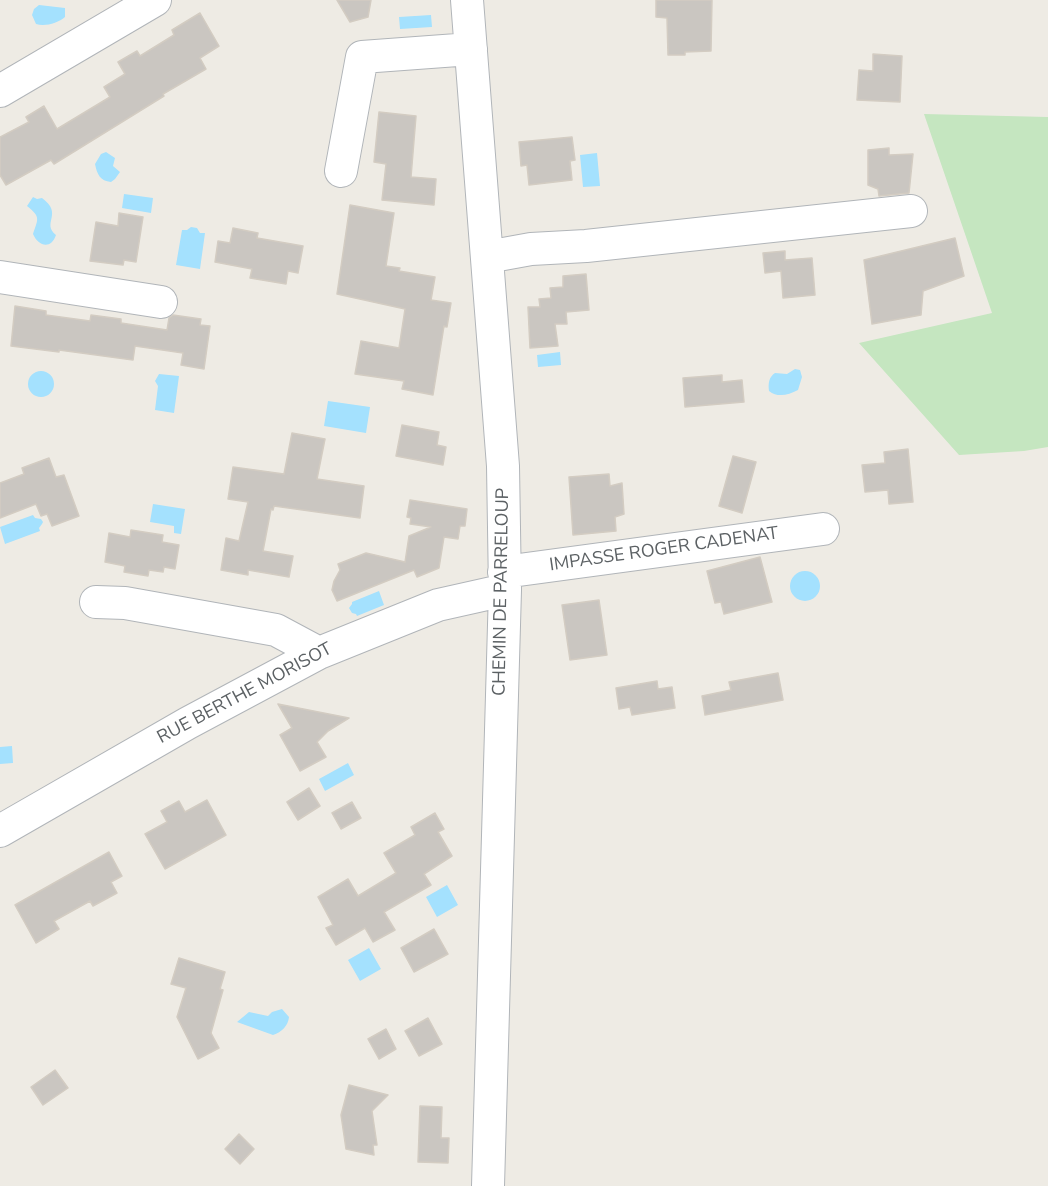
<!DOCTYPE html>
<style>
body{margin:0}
canvas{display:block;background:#eeebe4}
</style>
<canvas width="1048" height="1186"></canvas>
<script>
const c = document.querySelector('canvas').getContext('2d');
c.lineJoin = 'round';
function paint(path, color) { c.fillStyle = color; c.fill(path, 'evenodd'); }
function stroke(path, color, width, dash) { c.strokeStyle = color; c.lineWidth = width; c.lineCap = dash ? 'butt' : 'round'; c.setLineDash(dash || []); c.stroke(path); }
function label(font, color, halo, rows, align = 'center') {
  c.font = font + ' "Nunito Sans",sans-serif'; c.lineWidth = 5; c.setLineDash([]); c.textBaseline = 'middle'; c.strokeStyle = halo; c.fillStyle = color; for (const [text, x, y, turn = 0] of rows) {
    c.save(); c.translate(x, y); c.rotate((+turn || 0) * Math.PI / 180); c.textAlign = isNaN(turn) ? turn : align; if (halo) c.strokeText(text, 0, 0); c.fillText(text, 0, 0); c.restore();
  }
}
paint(new Path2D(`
 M 924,114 L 1048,117 L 1048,447 L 1024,451 L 959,455 L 859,343 L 992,313 Z`), '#c5e6c0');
paint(new Path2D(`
 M 39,5 L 65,8 L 65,17 C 58,23 45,27 36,24 L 32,15 L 34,9 Z
 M 431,15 L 432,27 L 400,29 L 399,17 Z
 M 106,152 L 115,158 L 113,166 L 120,172 L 115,179 L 111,182 C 100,181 97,174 95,164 L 101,154 Z
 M 597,153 L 600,186 L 583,187 L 580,155 Z
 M 124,194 L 153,198 L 151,213 L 122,208 Z
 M 33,197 L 37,199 L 42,198 C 64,214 41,223 56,235 C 51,250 38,246 33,234 C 38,219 41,217 27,206 Z
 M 191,227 L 197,228 L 200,233 L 205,233 L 200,269 L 176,265 L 182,230 L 187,230 Z
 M 560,352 L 561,365 L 538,367 L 537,355 Z
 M 795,369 L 800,370 L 802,377 L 798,390 C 788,395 778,398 769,391 C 768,383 769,377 775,373 L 787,374 Z
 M28 384a13 13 0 1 1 26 0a13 13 0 1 1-26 0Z
 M 159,374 L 179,376 L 174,413 L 155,410 L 158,386 L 155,381 Z
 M 328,401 L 370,407 L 366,433 L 324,426 Z
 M 153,504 L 185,509 L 181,534 L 174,533 L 174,526 L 150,522 Z
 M 33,515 L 35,518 L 41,519 L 43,522 L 42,524 L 39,528 L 40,531 L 5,544 L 0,527 Z
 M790 586a15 15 0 1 1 30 0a15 15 0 1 1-30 0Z
 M 379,591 L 384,605 L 357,616 L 356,614 L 352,613 L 349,608 L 352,604 L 352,602 Z
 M 12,746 L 13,763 L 0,764 L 0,747 Z
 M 348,763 L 354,775 L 325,791 L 319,779 Z
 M 447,885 L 458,905 L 437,917 L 426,897 Z
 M 369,948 L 381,969 L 360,981 L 348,960 Z
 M 282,1009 L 289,1017 C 288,1026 282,1032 273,1035 L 237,1022 L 249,1012 L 268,1016 L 272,1012 Z`), '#a4e1fe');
const building = new Path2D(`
 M 337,0 L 371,0 L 368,17 L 350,22 Z
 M 656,0 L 712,0 L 711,51 L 685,52 L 685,55 L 668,55 L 667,18 L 656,17 Z
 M 200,13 L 219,46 L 200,58 L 206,69 L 163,94 L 164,96 L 54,164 L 51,160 L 6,185 L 0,175 L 0,137 L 29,122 L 26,117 L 44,106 L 57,129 L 110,97 L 104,87 L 125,74 L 118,62 L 137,51 L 140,56 L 174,35 L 172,30 Z
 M 873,54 L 902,56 L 900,102 L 857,100 L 859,70 L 873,71 Z
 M 379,112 L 416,116 L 411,177 L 436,179 L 434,205 L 382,200 L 386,164 L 374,162 Z
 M 572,137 L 575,160 L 570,161 L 572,180 L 529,185 L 527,165 L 521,166 L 519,142 Z
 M 889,148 L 889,155 L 913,154 L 909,193 L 879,196 L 878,189 L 868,185 L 868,150 Z
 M 350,205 L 394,213 L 386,266 L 400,268 L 399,271 L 435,277 L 431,300 L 451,303 L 447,327 L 444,326 L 433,395 L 402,389 L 404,381 L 355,374 L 361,341 L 399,348 L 405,309 L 337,294 Z
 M 119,213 L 143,217 L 136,262 L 124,260 L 123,265 L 90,261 L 96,222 L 118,226 Z
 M 233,228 L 258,233 L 257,238 L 303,246 L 298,273 L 288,271 L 286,284 L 250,278 L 252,269 L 215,262 L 218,241 L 230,243 Z
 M 955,238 L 964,276 L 923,291 L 921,315 L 872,324 L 864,260 Z
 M 785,251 L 785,260 L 812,258 L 815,295 L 783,298 L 781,271 L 765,273 L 763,253 Z
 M 586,274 L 589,310 L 566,312 L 567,324 L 555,324 L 558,346 L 530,348 L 528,307 L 540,307 L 539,299 L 551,298 L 550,288 L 563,287 L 563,276 Z
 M 15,306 L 46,311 L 46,315 L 90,321 L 91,315 L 121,319 L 121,323 L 167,330 L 169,318 L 173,315 L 201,319 L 200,325 L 210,326 L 204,369 L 181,365 L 183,353 L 135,346 L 133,360 L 59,350 L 59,352 L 11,346 Z
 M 722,375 L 722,382 L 742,380 L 744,402 L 685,407 L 683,378 Z
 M 402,425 L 439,432 L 437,445 L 446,447 L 443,465 L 396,456 Z
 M 292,433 L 325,439 L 317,479 L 364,486 L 360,518 L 274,506 L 273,510 L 271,509 L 263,551 L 293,556 L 289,577 L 248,570 L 248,575 L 221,570 L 226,538 L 239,541 L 248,502 L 228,499 L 233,467 L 284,474 Z
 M 908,449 L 913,502 L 889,504 L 888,490 L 865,492 L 862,465 L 885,463 L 884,452 Z
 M 733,456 L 756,462 L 742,513 L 719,506 Z
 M 49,458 L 56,477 L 64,475 L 79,516 L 52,526 L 47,514 L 41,516 L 36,504 L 0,518 L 0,483 L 24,474 L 22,468 Z
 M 609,474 L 610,486 L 622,483 L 624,514 L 615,517 L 616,531 L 573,535 L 569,477 Z
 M 410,500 L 467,509 L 465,526 L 460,526 L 458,539 L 444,537 L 439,568 L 417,577 L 414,570 L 337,601 L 332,590 L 334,581 L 340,570 L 338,564 L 366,553 L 405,562 L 409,536 L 431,527 L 410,524 L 411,518 L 407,517 Z
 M 131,530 L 163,535 L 162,542 L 179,545 L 175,569 L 164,567 L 163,572 L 149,570 L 148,576 L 124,572 L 125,566 L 105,562 L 109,533 L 130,537 Z
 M 760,557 L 772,602 L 724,614 L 721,602 L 715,603 L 707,571 Z
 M 599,600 L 607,655 L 570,660 L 562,605 Z
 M 778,673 L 783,700 L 705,715 L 702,696 L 731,690 L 729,682 Z
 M 657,681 L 658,689 L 672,687 L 675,708 L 632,715 L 630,707 L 619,709 L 616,688 Z
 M 278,704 L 349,718 L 328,731 L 317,742 L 326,757 L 300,771 L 280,735 L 292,728 Z
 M 309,788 L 320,806 L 298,820 L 287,802 Z
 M 207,800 L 226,835 L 165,869 L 145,834 L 167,822 L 161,811 L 179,801 L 185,812 Z
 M 352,802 L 361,818 L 341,829 L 332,813 Z
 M 435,813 L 444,829 L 438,832 L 452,856 L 424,874 L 431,885 L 384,912 L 395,930 L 373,942 L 365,928 L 336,945 L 326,928 L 333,925 L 318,897 L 348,879 L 358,896 L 396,873 L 384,853 L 415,835 L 411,827 Z
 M 109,852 L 122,876 L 111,882 L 117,893 L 93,906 L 90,901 L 54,921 L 59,929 L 36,943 L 15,905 Z
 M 434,929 L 448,954 L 414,972 L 401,948 Z
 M 179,958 L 225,972 L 220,989 L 223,990 L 211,1033 L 219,1048 L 198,1059 L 177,1017 L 186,988 L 171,984 Z
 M 428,1018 L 442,1044 L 419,1056 L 405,1031 Z
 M 386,1029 L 396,1049 L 379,1059 L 368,1039 Z
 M 55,1070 L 68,1088 L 43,1105 L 31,1087 Z
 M 349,1085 L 388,1095 L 372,1111 L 377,1145 L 373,1145 L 374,1155 L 346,1149 L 341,1115 Z
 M 420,1106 L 442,1107 L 441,1138 L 449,1138 L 448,1163 L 418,1162 Z
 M 239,1134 L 254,1149 L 240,1164 L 225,1149 Z`);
paint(building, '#cac6c1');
stroke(building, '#d3ccc2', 1.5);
const minor = new Path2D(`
 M 467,0 L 503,466 L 505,590 L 488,1186
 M 0,91 L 155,0
 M 341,171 L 362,57 L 471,49
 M 487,257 L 531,249 L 586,246 L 911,211
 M 0,277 L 161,302
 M 504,572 L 823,529
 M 96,602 L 125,603 L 276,630 L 319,653
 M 0,831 L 188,723 L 319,653 L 438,605 L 505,590`);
stroke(minor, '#b1b5b9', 34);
stroke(minor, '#fff', 32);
label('18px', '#5c6164', '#fff', [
 ["IMPASSE ROGER CADENAT",664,550,-8],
 ["CHEMIN DE PARRELOUP",502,592,-89],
 ["RUE BERTHE MORISOT",245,694,-28]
]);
</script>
